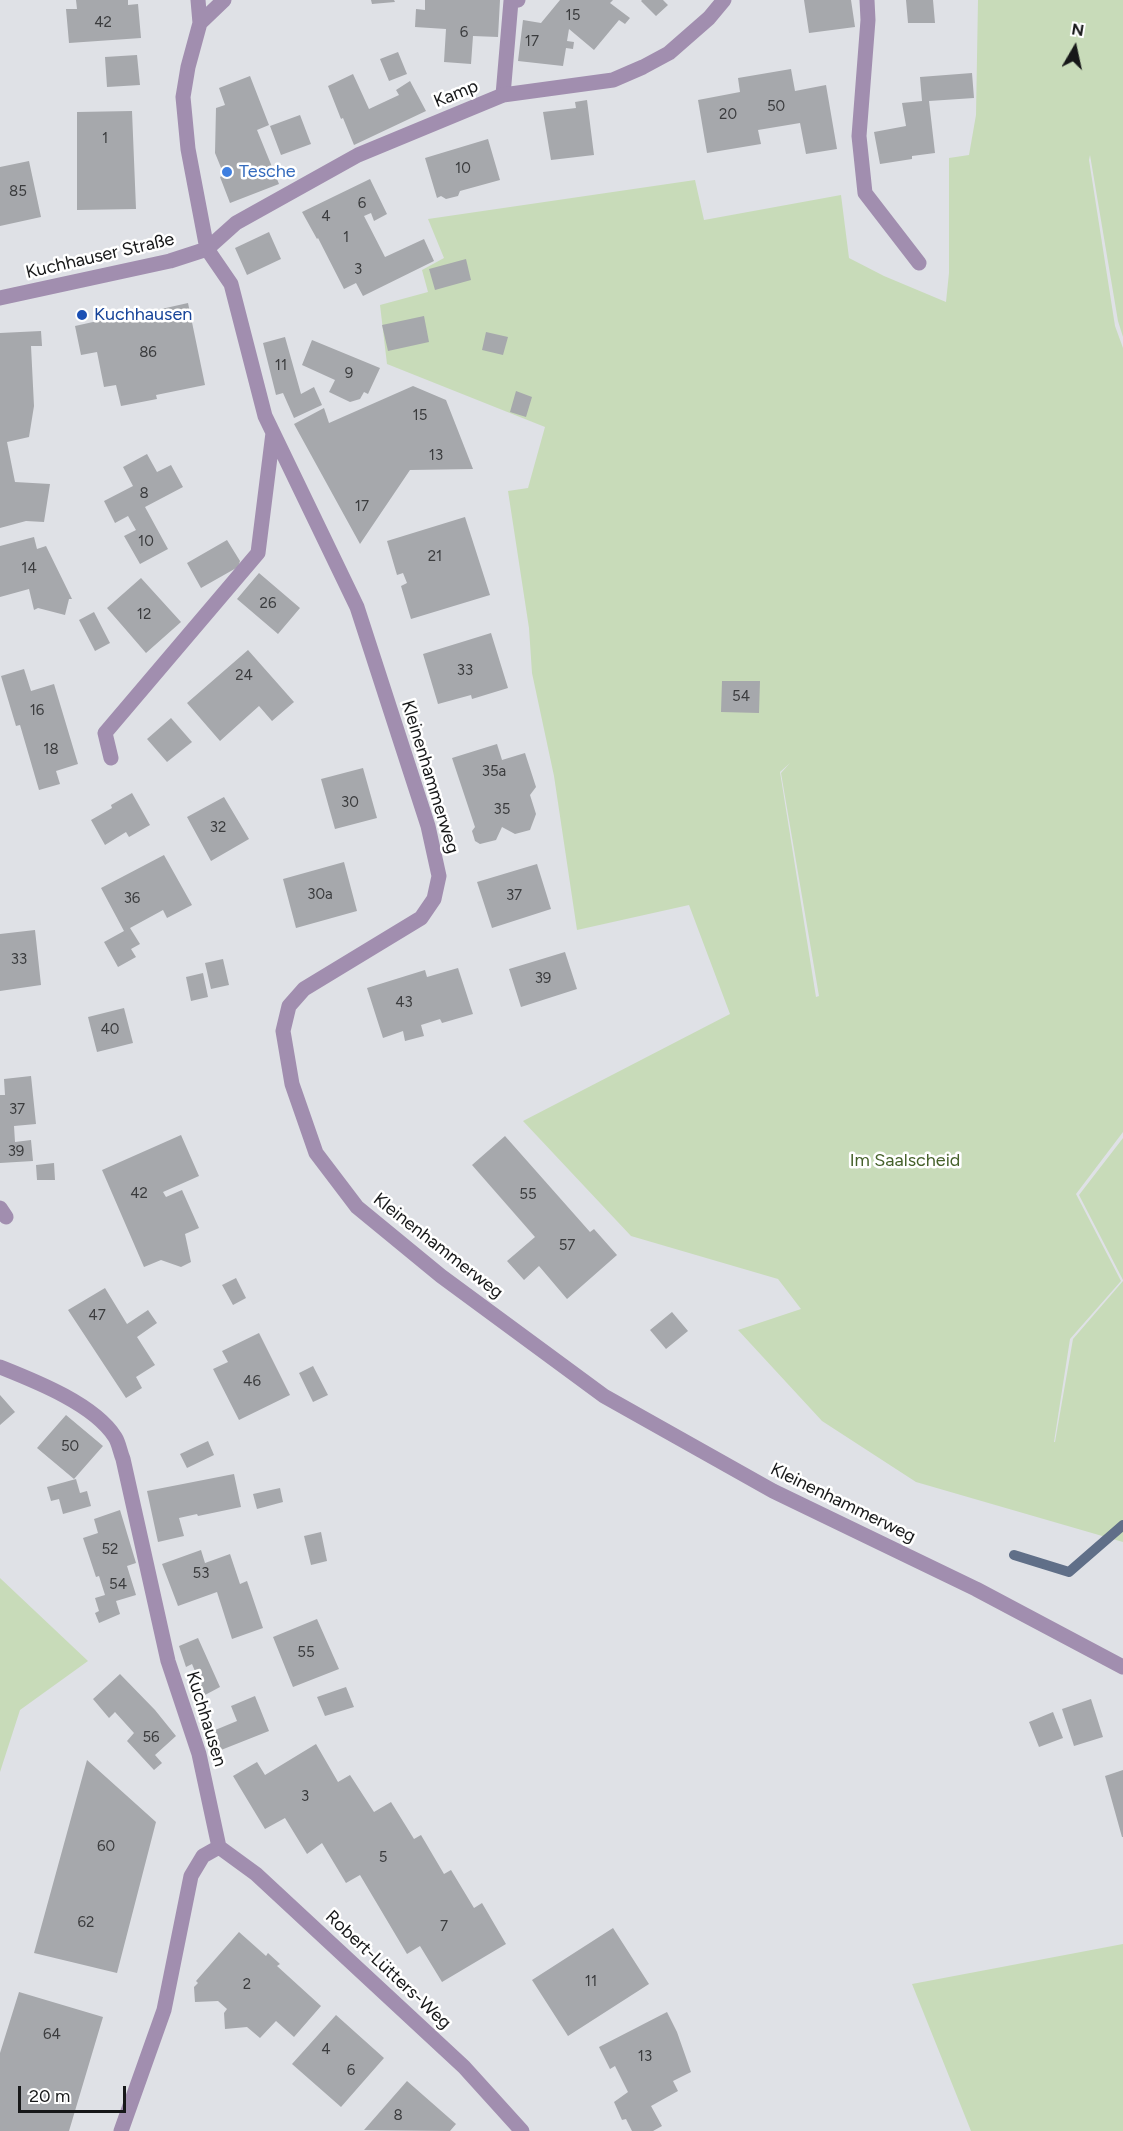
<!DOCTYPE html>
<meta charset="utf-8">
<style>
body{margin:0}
#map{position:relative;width:1123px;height:2131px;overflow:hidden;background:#dfe1e6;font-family:Figtree,sans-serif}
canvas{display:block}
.north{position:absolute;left:1045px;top:18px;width:60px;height:60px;-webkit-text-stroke:4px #fff;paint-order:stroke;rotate:9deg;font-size:16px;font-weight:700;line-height:24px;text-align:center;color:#171819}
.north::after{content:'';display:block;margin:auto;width:21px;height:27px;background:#171819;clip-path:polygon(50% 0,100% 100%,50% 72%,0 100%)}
.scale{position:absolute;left:18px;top:2086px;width:108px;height:27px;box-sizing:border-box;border:3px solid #171819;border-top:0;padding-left:8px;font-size:18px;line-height:21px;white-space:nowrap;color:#171819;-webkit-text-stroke:4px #fff;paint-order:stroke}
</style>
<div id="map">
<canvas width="1123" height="2131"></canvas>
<div class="north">N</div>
<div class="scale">20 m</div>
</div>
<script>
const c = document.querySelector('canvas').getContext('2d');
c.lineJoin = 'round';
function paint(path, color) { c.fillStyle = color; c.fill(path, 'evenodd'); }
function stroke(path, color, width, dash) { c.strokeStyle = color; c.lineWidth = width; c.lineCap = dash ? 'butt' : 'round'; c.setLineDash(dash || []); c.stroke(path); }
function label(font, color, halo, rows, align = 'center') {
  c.font = font + ' Figtree,sans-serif'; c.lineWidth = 5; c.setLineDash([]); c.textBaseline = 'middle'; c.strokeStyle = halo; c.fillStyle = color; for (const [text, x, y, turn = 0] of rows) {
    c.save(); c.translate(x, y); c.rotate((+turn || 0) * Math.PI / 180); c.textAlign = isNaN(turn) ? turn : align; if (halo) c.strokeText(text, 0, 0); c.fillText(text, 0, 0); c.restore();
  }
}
paint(new Path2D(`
 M 978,0 L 1123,0 L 1123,337 L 1118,321 L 1090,155 L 1089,160 L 1115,326 L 1123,348 L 1123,1132 L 1076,1194 L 1121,1281 L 1070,1339 L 1054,1442 L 1062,1442 L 1055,1442 L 1073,1339 L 1123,1281 L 1123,1542 L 916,1482 L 822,1421 L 738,1330 L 801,1309 L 778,1279 L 631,1236 L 523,1121 L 730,1014 L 689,905 L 577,930 L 554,776 L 532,673 L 529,628 L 508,491 L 528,488 L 545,427 L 387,364 L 380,305 L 428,292 L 422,270 L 444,258 L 428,219 L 695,180 L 704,220 L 841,195 L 849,258 L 884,276 L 946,302 L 949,273 L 949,158 L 969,155 L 976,115 ZM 790,763 L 781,773 L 819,996 L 816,997 L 780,772 Z
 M 1123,1138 L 1123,1280 L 1079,1195 Z
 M 0,1578 L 88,1661 L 20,1710 L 0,1772 Z
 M 1123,1944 L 1123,2131 L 971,2131 L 912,1984 Z`), '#c8dbb9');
stroke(new Path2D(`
 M 1014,1555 L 1069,1572 L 1123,1525`), '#606f88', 10);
paint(new Path2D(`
 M 76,0 L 128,0 L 128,5 L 138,4 L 141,38 L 69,43 L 66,9 L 77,9 Z
 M 371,0 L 394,0 L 395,2 L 372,4 Z
 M 425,0 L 500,0 L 498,37 L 473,36 L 471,64 L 444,62 L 446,29 L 415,27 L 416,9 L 425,10 Z
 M 560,0 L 613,0 L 610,3 L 630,18 L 625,24 L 619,20 L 594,50 L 569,29 L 567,41 L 574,42 L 573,49 L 566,48 L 563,66 L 518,61 L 523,20 L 541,23 Z
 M 642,0 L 663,0 L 668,5 L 656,16 L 641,1 Z
 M 804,0 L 851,0 L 855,27 L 809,33 Z
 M 906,0 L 933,0 L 935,23 L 908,23 Z
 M 398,52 L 407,74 L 389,81 L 380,59 Z
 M 137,55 L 140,85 L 107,87 L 105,57 Z
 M 791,69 L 795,91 L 826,85 L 837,149 L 806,154 L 800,123 L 758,130 L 761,144 L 707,153 L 698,100 L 740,92 L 738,78 Z
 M 972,73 L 974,98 L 929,101 L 935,153 L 912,156 L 912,159 L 880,164 L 874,132 L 906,126 L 902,103 L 922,101 L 920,77 Z
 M 353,74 L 369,109 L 399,95 L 396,90 L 410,81 L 426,111 L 354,145 L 343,118 L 341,119 L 328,86 Z
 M 250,76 L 269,125 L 257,130 L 279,184 L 230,203 L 220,177 L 224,175 L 215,153 L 216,108 L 225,105 L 219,88 Z
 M 587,100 L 594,155 L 551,160 L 543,112 L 576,108 L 575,102 Z
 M 132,111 L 136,209 L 77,210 L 77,112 Z
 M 300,115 L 311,144 L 281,155 L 270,126 Z
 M 488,139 L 500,180 L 460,191 L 458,196 L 446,199 L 441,196 L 437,198 L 425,158 Z
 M 29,161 L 41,217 L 0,226 L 0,167 Z
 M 370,179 L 387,214 L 374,221 L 371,213 L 364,216 L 385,257 L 424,239 L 434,261 L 363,296 L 356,283 L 344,289 L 318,238 L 317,239 L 302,212 Z
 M 269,232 L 281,259 L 247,275 L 235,248 Z
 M 466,259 L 471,280 L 435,290 L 429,269 Z
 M 188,303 L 205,385 L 156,395 L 157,399 L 121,406 L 116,385 L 104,387 L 97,352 L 81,355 L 75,326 L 102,320 L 102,316 L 138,309 L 139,314 Z
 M 424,316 L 429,342 L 388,351 L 382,325 Z
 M 41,331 L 42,346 L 31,346 L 34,406 L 29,437 L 7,442 L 15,482 L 50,484 L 44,522 L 26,521 L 0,528 L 0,333 Z
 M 486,332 L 508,337 L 503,355 L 482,350 Z
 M 285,337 L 301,394 L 314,387 L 322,405 L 294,418 L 283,393 L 276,395 L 263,343 Z
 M 312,340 L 380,368 L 368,394 L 364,392 L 360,399 L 350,402 L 329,392 L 335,380 L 302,365 Z
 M 413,386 L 446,400 L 473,469 L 410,470 L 360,544 L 294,424 L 324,408 L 329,423 Z
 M 516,391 L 532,397 L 526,417 L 510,412 Z
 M 147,454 L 157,472 L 171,465 L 183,487 L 145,507 L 168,549 L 140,564 L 124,536 L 136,530 L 128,516 L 115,523 L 104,501 L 133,486 L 123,467 Z
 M 465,517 L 490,595 L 411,619 L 401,586 L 407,583 L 403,573 L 397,575 L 387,541 Z
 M 34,537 L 37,549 L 46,546 L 72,599 L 69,599 L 65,615 L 38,608 L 34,610 L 29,589 L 0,597 L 0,546 Z
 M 227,540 L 240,561 L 238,567 L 201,588 L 187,563 Z
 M 259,573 L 300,608 L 278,634 L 237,599 Z
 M 141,578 L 181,622 L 146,653 L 107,608 Z
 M 94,612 L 110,643 L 95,651 L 79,620 Z
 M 491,633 L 508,688 L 472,699 L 471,695 L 438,704 L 423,654 Z
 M 248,650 L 294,702 L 272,721 L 259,706 L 220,741 L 187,703 Z
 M 24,669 L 31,691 L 54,684 L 78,764 L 56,771 L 60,784 L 39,790 L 20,725 L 16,726 L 1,676 Z
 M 722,681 L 760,681 L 759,713 L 721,712 Z
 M 171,718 L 192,742 L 167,762 L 147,739 Z
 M 497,744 L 502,760 L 525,753 L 536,787 L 530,795 L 536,814 L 530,830 L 515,834 L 502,827 L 496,840 L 480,844 L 475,841 L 472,831 L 475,827 L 452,758 Z
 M 363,768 L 377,818 L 335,829 L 321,779 Z
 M 132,793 L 150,825 L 129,837 L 126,832 L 105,845 L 91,820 L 112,808 L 111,805 Z
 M 224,797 L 249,839 L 211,861 L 187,817 Z
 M 164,855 L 192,905 L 167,918 L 163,910 L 130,928 L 140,944 L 131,949 L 136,957 L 118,967 L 104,942 L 124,931 L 101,888 Z
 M 344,862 L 357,911 L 296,928 L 283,879 Z
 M 537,864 L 551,909 L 492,928 L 477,882 Z
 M 35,930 L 41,985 L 0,991 L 0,934 Z
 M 565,952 L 577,989 L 521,1007 L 509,969 Z
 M 223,959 L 229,985 L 211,989 L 205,963 Z
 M 458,968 L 473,1014 L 442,1023 L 440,1019 L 421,1025 L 424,1036 L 405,1041 L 403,1031 L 383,1038 L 367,988 L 425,970 L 427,977 Z
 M 203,973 L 208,997 L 191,1001 L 186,977 Z
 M 124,1008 L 133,1043 L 97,1052 L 88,1017 Z
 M 31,1076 L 36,1124 L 14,1126 L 15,1142 L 31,1140 L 33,1161 L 0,1163 L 0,1095 L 5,1095 L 4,1079 Z
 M 181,1135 L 199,1176 L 163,1192 L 166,1197 L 182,1190 L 199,1228 L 185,1234 L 191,1262 L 181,1267 L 161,1260 L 144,1267 L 102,1170 Z
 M 505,1136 L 590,1232 L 594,1229 L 617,1255 L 567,1299 L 539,1266 L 524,1280 L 507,1261 L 535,1237 L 472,1165 Z
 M 54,1163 L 55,1180 L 37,1180 L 36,1165 Z
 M 236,1278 L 246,1298 L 233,1305 L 222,1285 Z
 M 105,1288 L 127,1324 L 148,1310 L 157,1323 L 137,1337 L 155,1365 L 136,1377 L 142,1388 L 126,1398 L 68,1310 Z
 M 672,1312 L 688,1331 L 666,1349 L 650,1330 Z
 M 259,1333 L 290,1395 L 239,1420 L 213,1369 L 228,1362 L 222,1351 Z
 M 313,1366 L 328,1395 L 313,1402 L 299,1373 Z
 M 0,1395 L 15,1412 L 0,1425 Z
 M 66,1415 L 103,1446 L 74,1479 L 37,1448 Z
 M 208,1441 L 214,1455 L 187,1468 L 180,1454 Z
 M 234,1474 L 241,1507 L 198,1516 L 197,1514 L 179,1518 L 184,1536 L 158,1542 L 147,1491 Z
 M 76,1479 L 80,1493 L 87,1491 L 91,1506 L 63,1514 L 59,1499 L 51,1501 L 47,1487 Z
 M 280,1488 L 283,1502 L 257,1509 L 253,1494 Z
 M 120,1510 L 136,1563 L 127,1566 L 136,1595 L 116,1601 L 120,1614 L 99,1623 L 95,1613 L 99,1611 L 95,1598 L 105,1595 L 99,1576 L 96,1577 L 83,1538 L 98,1533 L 94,1519 Z
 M 321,1532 L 327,1561 L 311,1565 L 304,1536 Z
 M 201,1550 L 205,1563 L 230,1554 L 240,1584 L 247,1581 L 263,1628 L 232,1639 L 217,1592 L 178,1606 L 162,1564 Z
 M 317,1619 L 339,1669 L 293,1687 L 273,1637 Z
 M 198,1638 L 220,1687 L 205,1695 L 192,1664 L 186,1667 L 179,1646 Z
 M 120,1674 L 155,1710 L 176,1736 L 155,1755 L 162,1763 L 154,1770 L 127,1741 L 134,1733 L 115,1712 L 109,1718 L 93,1699 Z
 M 346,1687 L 354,1707 L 325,1716 L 317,1697 Z
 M 255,1696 L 269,1731 L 216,1752 L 208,1733 L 237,1721 L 231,1706 Z
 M 1091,1699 L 1103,1737 L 1074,1746 L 1062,1709 Z
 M 1053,1712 L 1063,1738 L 1039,1747 L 1029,1722 Z
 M 316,1744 L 338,1782 L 350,1775 L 374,1812 L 391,1802 L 414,1839 L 421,1835 L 444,1874 L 451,1870 L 474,1908 L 482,1903 L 506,1944 L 442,1982 L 420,1946 L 407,1954 L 360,1875 L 346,1883 L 322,1843 L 307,1854 L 285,1818 L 265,1829 L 233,1776 L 257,1762 L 265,1775 Z
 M 87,1760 L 156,1822 L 117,1973 L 34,1953 Z
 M 1123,1770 L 1123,1837 L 1122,1837 L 1105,1776 Z
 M 613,1928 L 649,1984 L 568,2036 L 532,1980 Z
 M 239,1932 L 266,1956 L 268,1953 L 280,1964 L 277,1966 L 321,2006 L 294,2037 L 276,2021 L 260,2038 L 247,2027 L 225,2029 L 224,2013 L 227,2009 L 218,2001 L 195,2002 L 194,1987 L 198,1983 L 196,1981 Z
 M 19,1992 L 103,2017 L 69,2131 L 0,2131 L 0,2053 Z
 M 667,2012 L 677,2032 L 691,2072 L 673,2081 L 678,2091 L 651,2106 L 662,2126 L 653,2131 L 632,2131 L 626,2119 L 622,2120 L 614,2102 L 628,2092 L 615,2066 L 610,2069 L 599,2047 Z
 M 336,2015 L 384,2058 L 341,2107 L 292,2064 Z
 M 407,2081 L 456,2124 L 450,2131 L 364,2130 Z`), '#a6a8ac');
stroke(new Path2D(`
 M 867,0 L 868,20 L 859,136 L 865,193 L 919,263
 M 503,95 L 511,1 L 518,0
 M 0,1208 L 6,1217`), '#a18eaf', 15);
stroke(new Path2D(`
 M 198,0 L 200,23
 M 224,0 L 200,23 L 188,67 L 183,97 L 188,149 L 207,249 L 231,284 L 265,416 L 357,607 L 428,826 L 439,876 L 434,899 L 421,918 L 304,989 L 289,1006 L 283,1031 L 292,1084 L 316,1153 L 357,1207 L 441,1276 L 604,1396 L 773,1491 L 976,1589 L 1123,1667
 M 0,298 L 170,261 L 207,249 L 236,223 L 358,155 L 503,95 L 613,80 L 643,67 L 669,53 L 709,18 L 724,0
 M 111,758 L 105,733 L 258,553 L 273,433
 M 0,1367 C 35,1381 94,1404 115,1437 C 119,1443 120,1452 123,1459 L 168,1661 L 199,1754 L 219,1847
 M 219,1847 L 256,1874 L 464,2067 L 522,2131
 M 121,2131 L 164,2010 L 191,1876 L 203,1856 L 219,1847`), '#a18eaf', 15);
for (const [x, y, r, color] of [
 [227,172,6,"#3f7fe0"],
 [82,315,6,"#1a4fb4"]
]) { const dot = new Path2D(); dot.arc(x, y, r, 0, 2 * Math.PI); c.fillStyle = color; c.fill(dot); stroke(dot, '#fff', 2); }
label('15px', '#3b3c3e', null, [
 ["15",573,16],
 ["42",103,23],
 ["6",464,33],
 ["17",532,42],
 ["50",776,107],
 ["20",728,115],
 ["1",105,139],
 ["10",463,169],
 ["85",18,192],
 ["6",362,204],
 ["4",326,217],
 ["1",346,238],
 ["3",358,270],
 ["86",148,353],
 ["11",281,366],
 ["9",349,374],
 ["15",420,416],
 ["13",436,456],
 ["8",144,494],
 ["17",362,507],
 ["10",146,542],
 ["21",435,557],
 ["14",29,569],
 ["26",268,604],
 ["12",144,615],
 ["33",465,671],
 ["24",244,676],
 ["54",741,697],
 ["16",37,711],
 ["18",51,750],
 ["35a",494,772],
 ["30",350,803],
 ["35",502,810],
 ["32",218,828],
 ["30a",320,895],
 ["37",514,896],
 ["36",132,899],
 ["33",19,960],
 ["39",543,979],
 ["43",404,1003],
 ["40",110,1030],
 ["37",17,1110],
 ["39",16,1152],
 ["42",139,1194],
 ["55",528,1195],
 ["57",567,1246],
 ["47",97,1316],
 ["46",252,1382],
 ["50",70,1447],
 ["52",110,1550],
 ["53",201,1574],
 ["54",118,1585],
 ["55",306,1653],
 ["56",151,1738],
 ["3",305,1797],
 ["60",106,1847],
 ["5",383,1858],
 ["62",86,1923],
 ["7",444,1927],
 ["11",591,1982],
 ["2",247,1985],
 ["64",52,2035],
 ["4",326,2050],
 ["13",645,2057],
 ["6",351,2071],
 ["8",398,2116]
]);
label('18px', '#171819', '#fff', [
 ["Kamp",456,94,-22],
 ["Kuchhauser Straße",100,256,-13],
 ["Kleinenhammerweg",430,777,73],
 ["Kleinenhammerweg",438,1246,38],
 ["Kleinenhammerweg",843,1503,26],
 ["Kuchhausen",206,1719,73],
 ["Robert-Lütters-Weg",388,1970,43]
]);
label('18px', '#366cbe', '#fff', [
 ["Tesche",239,172]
], 'left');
label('18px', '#164399', '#fff', [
 ["Kuchhausen",94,315]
], 'left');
label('18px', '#45612a', '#fff', [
 ["Im Saalscheid",905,1161]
]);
</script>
